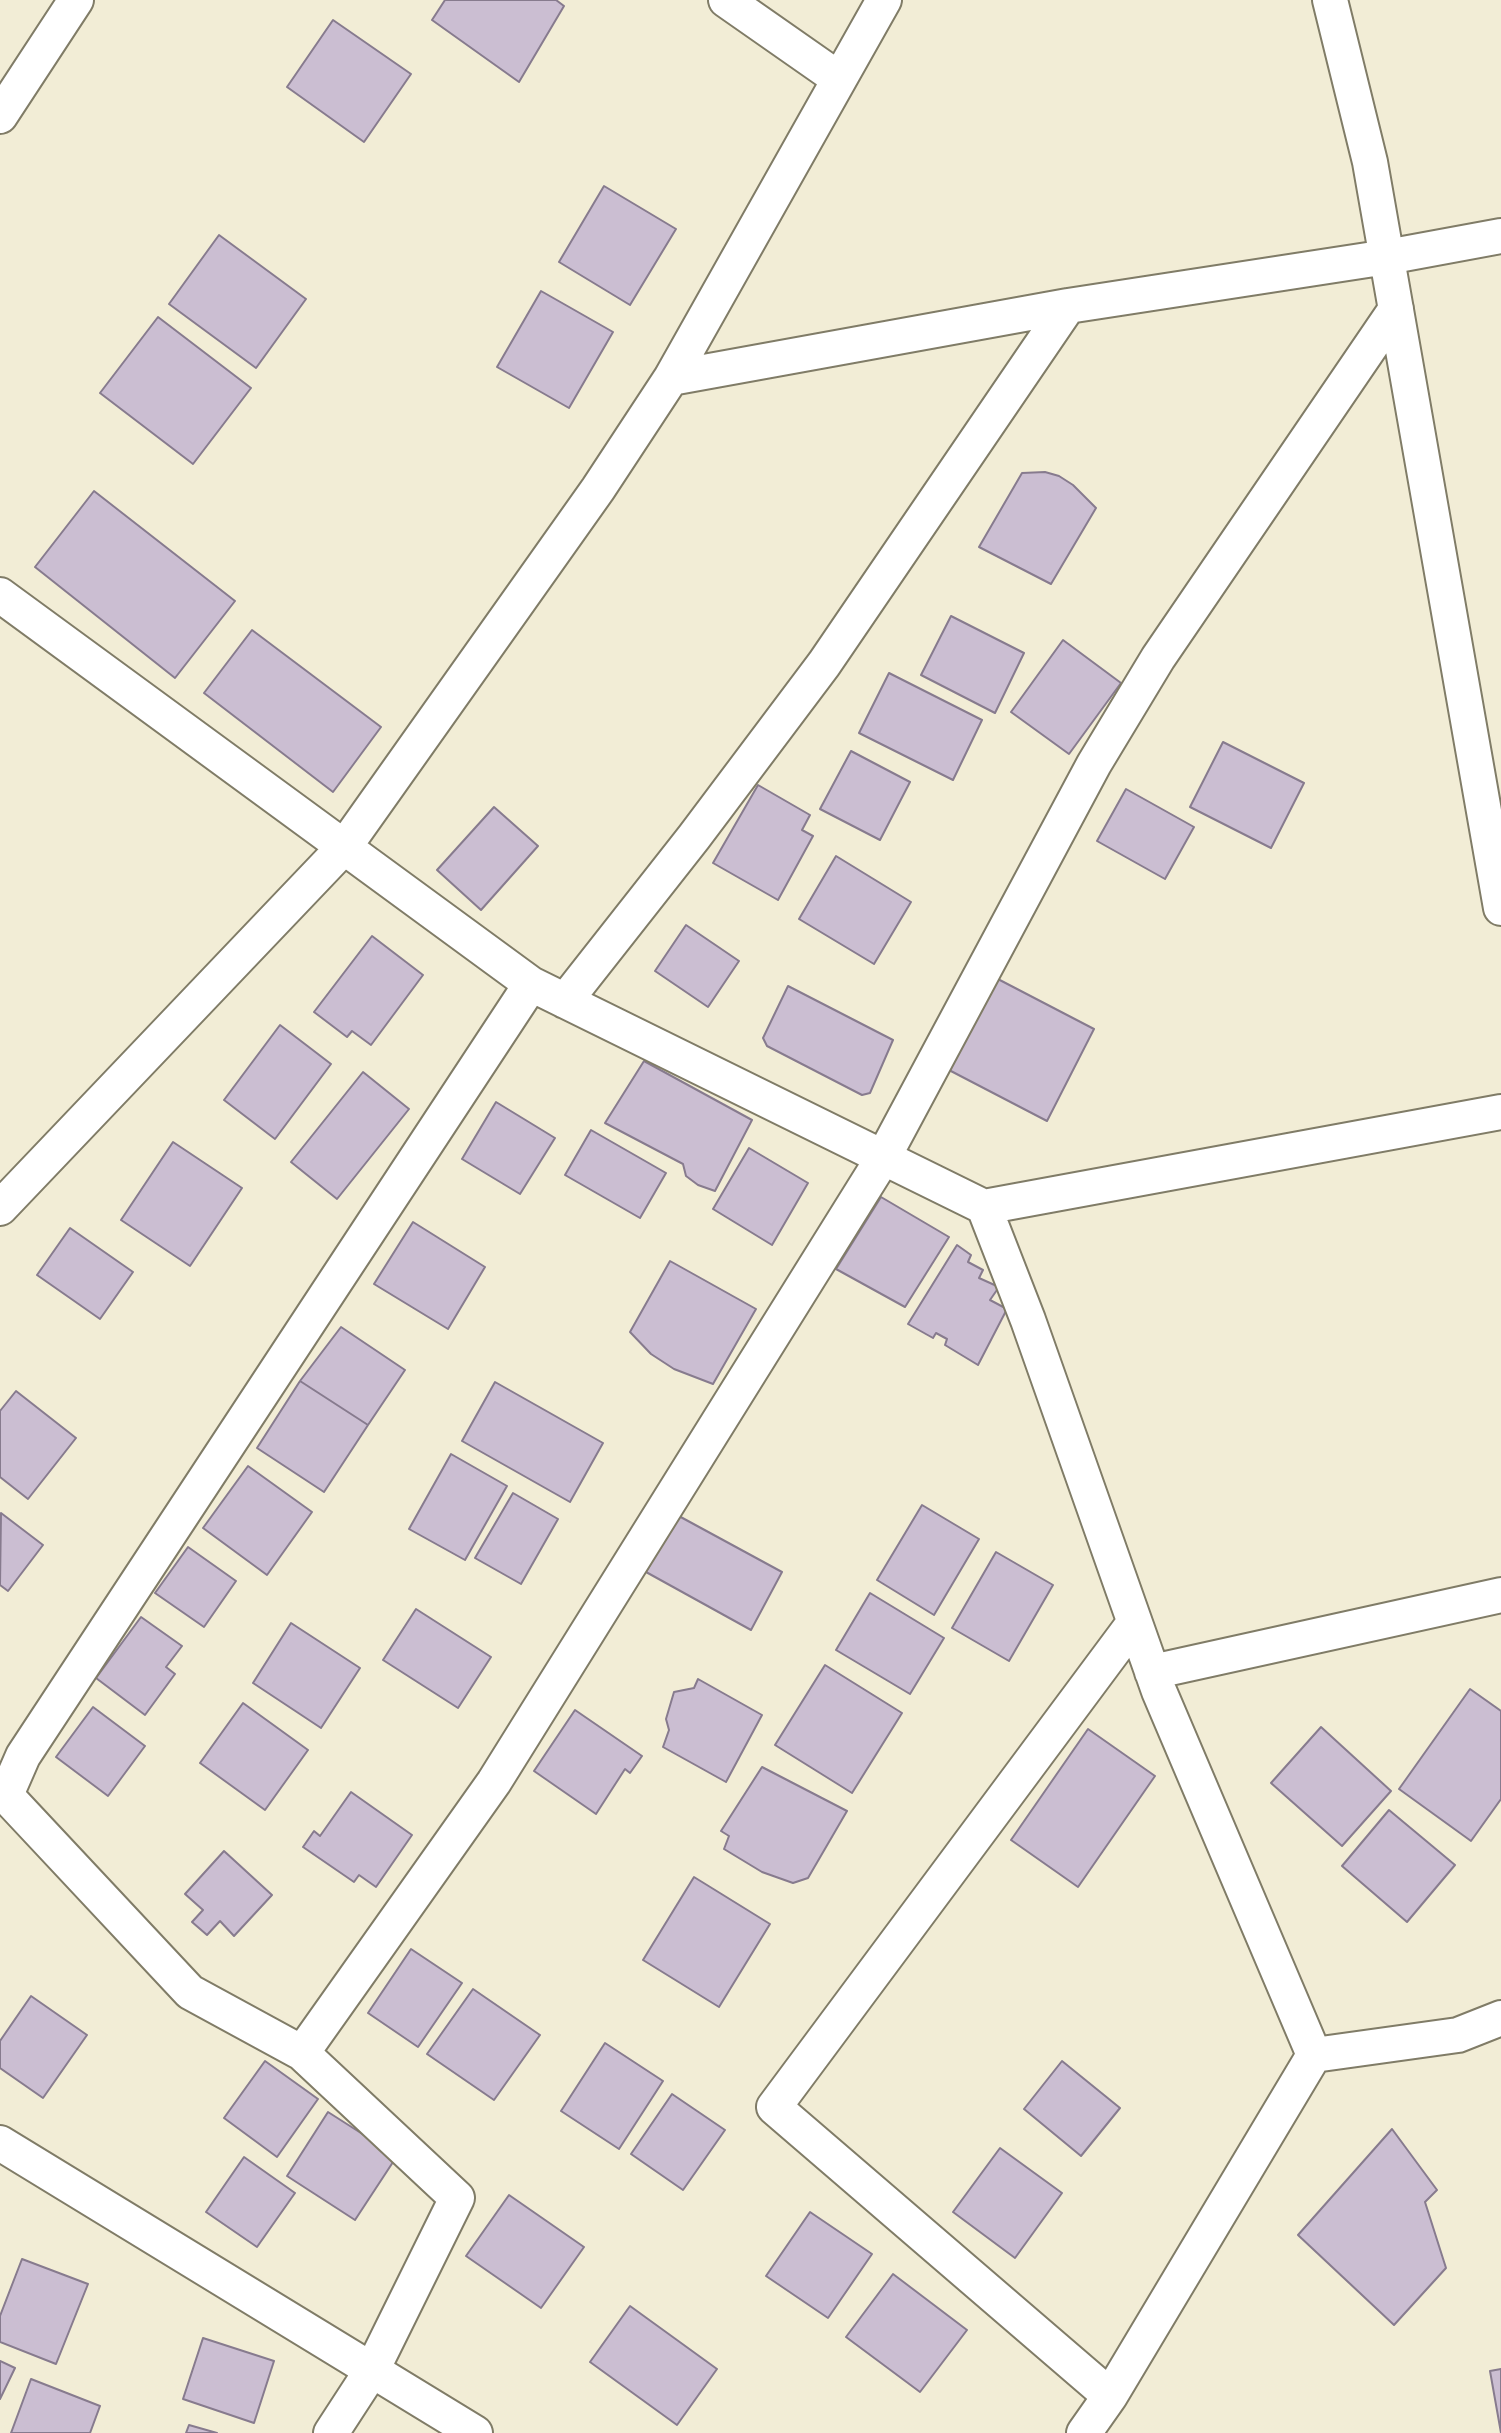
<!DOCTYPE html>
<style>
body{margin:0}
canvas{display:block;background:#f2edd6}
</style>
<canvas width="1501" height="2433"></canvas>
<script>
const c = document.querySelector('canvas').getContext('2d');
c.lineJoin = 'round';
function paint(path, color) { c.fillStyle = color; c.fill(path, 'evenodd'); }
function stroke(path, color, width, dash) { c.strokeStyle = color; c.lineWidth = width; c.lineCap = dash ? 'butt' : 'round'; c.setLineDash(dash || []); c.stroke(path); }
const building = new Path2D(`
 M 445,0 L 556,0 L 564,6 L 519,82 L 432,20 Z
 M 333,20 L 411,74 L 364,142 L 287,87 Z
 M 604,186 L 676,229 L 630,305 L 559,262 Z
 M 219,235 L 306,299 L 256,368 L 169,304 Z
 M 541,291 L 613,332 L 569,408 L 497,367 Z
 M 158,317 L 251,388 L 193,464 L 100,393 Z
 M 1045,472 L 1059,476 L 1073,485 L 1096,508 L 1051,584 L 979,547 L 1022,473 Z
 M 94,491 L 235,601 L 175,678 L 35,567 Z
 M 951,616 L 1024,653 L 995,713 L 921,675 Z
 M 252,630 L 381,727 L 333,792 L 204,693 Z
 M 1063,640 L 1121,683 L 1069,754 L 1011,712 Z
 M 889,673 L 982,720 L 953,780 L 859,733 Z
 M 1223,742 L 1304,783 L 1271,848 L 1190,807 Z
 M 851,751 L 910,782 L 880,840 L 820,809 Z
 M 758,785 L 810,815 L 802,830 L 813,836 L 778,900 L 713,863 Z
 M 1126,789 L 1194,827 L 1165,879 L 1097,841 Z
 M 494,807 L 538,846 L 481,910 L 437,870 Z
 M 836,856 L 911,902 L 874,964 L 799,919 Z
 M 686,925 L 739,961 L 708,1007 L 655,971 Z
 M 372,936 L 423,975 L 371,1045 L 352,1031 L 347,1037 L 314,1012 Z
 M 994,977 L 1094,1029 L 1047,1121 L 947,1069 Z
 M 788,986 L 893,1040 L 870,1093 L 862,1095 L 767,1046 L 763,1038 Z
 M 280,1025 L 331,1064 L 275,1139 L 224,1100 Z
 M 644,1061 L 752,1120 L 715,1191 L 698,1185 L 686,1176 L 683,1164 L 605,1123 Z
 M 363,1072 L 409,1109 L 337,1199 L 291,1162 Z
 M 496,1102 L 555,1138 L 520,1194 L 462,1159 Z
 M 591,1130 L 666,1173 L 640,1218 L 565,1175 Z
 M 173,1142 L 242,1188 L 190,1266 L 121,1220 Z
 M 749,1148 L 808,1183 L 772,1245 L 713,1209 Z
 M 881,1197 L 949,1237 L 905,1307 L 836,1269 Z
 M 413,1222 L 485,1267 L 448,1329 L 374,1284 Z
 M 70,1228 L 133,1272 L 100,1319 L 37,1275 Z
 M 957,1245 L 971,1255 L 968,1262 L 983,1270 L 979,1278 L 999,1287 L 990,1300 L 1007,1309 L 978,1365 L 945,1345 L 947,1339 L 936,1333 L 933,1338 L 908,1324 Z
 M 670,1261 L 756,1309 L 713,1384 L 674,1369 L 651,1354 L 630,1332 Z
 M 341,1327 L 405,1370 L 368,1425 L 300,1381 Z
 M 300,1381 L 368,1425 L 324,1492 L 257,1448 Z
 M 495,1382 L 603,1443 L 570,1502 L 462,1441 Z
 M 16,1391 L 76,1438 L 28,1499 L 0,1477 L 0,1411 Z
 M 451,1454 L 507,1486 L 465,1560 L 409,1529 Z
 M 248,1466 L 312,1512 L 267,1575 L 203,1528 Z
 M 513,1493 L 558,1519 L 521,1584 L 475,1558 Z
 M 922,1505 L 979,1539 L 934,1615 L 877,1580 Z
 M 1,1513 L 43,1545 L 8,1591 L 0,1585 Z
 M 677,1515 L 782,1572 L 751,1630 L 646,1572 Z
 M 188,1547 L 236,1581 L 204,1627 L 155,1593 Z
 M 996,1552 L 1053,1585 L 1009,1661 L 952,1628 Z
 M 870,1593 L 944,1638 L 910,1694 L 836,1650 Z
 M 416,1609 L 491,1657 L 458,1708 L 383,1660 Z
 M 141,1617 L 182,1646 L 166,1667 L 175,1674 L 145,1715 L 96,1678 Z
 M 291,1623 L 360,1668 L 321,1728 L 253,1683 Z
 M 825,1665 L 902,1713 L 852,1793 L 775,1745 Z
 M 698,1679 L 762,1715 L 726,1782 L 663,1747 L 669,1730 L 666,1719 L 674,1692 L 694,1688 Z
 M 1470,1689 L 1501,1711 L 1501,1799 L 1471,1841 L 1399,1789 Z
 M 243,1703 L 308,1750 L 265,1810 L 200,1763 Z
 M 93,1707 L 145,1746 L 108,1796 L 56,1757 Z
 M 575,1710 L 642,1756 L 630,1773 L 625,1769 L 596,1814 L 534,1771 Z
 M 1321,1727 L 1391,1791 L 1342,1846 L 1271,1783 Z
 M 1088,1729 L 1155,1776 L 1078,1887 L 1011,1840 Z
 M 762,1767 L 847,1811 L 808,1878 L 793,1883 L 762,1872 L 724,1849 L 729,1836 L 721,1831 Z
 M 351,1792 L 412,1835 L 376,1887 L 359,1875 L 354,1882 L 303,1847 L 314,1831 L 320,1836 Z
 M 1389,1810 L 1455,1865 L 1407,1922 L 1342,1866 Z
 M 224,1851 L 272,1895 L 234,1936 L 220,1921 L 207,1935 L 192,1922 L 203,1910 L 185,1894 Z
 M 694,1877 L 770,1924 L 719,2007 L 643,1960 Z
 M 411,1949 L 462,1983 L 418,2047 L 368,2013 Z
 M 473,1989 L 540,2035 L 494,2100 L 427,2054 Z
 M 31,1996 L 87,2035 L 43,2098 L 0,2068 L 0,2041 Z
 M 605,2043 L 663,2081 L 619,2149 L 561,2111 Z
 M 265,2061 L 318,2099 L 277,2157 L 224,2118 Z
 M 1062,2061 L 1120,2108 L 1081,2156 L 1024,2109 Z
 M 672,2094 L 725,2130 L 683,2190 L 631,2154 Z
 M 328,2112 L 397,2156 L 355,2220 L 287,2176 Z
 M 1392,2129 L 1437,2190 L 1425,2202 L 1446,2268 L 1394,2325 L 1298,2235 Z
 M 1000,2148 L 1062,2193 L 1015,2258 L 953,2212 Z
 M 244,2157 L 295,2193 L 257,2247 L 206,2212 Z
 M 509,2195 L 584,2247 L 541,2308 L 466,2256 Z
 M 810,2212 L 872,2254 L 828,2318 L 766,2276 Z
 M 22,2259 L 88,2284 L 56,2364 L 0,2342 L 0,2316 Z
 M 893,2274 L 967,2330 L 920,2392 L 846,2337 Z
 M 630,2306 L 717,2369 L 677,2425 L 590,2362 Z
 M 203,2338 L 274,2361 L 254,2423 L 183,2399 Z
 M 0,2361 L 15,2368 L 0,2399 Z
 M 1501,2369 L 1501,2433 L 1490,2371 Z
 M 31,2379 L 100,2406 L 90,2433 L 11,2433 Z
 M 189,2425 L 217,2433 L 186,2433 Z`);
paint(building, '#cbbed2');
stroke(building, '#877b8e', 2);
const street = new Path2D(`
 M 726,0 L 839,79
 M 1330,0 L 1370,162 L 1501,908
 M 0,116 L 76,0
 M 671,378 L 1068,306 L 1387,257 L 1501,236
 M 0,595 L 531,984 L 984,1207 L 1028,1320 L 1159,1691 L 1314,2055 L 1110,2396 L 1084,2433
 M 565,1001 L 694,837 L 824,664 L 1068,306
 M 984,1207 L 1501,1112
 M 0,1208 L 345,846 L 598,489 L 671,378 L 884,0
 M 1152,1672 L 1501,1595
 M 0,1789 L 190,1992 L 302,2053 L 457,2198 L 372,2370 L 331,2433
 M 6,1795 L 23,1756 L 531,984
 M 302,2053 L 494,1782 L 883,1158 L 1094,764 L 1158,658 L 1396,309
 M 1314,2055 L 1458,2035 L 1501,2018
 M 0,2143 L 475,2433
 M 1110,2396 L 774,2107 L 1134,1623`);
stroke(street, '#807c67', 38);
stroke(street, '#fff', 34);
</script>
